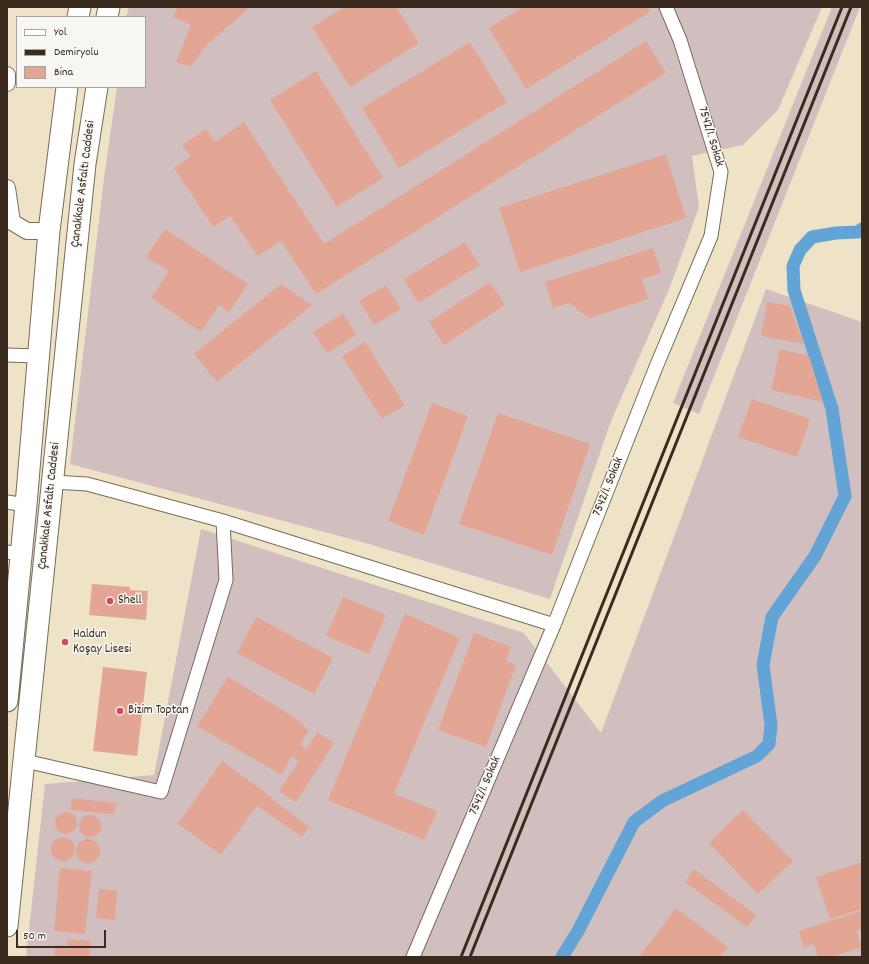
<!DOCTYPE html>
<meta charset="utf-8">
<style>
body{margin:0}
#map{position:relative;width:869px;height:964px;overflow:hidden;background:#eee3c7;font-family:Dekko,sans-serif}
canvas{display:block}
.frame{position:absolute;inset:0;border:8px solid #3b2a1e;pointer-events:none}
.legend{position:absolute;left:16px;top:16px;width:130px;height:72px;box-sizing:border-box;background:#f6f6f2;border:1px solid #aba49d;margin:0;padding:5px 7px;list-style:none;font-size:12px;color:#3b2a1e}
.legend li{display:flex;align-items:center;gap:8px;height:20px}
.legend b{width:20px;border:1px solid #aba49d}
.scale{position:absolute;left:16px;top:930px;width:90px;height:18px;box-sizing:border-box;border:2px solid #3b2a1e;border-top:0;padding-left:5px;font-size:12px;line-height:14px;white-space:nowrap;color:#3b2a1e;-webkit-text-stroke:3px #f6f6f2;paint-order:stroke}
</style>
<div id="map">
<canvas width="869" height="964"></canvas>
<div class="frame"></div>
<ul class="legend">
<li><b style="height:5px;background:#fff"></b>Yol</li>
<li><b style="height:5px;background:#3b2a1e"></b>Demiryolu</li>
<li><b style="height:11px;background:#e3a695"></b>Bina</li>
</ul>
<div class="scale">50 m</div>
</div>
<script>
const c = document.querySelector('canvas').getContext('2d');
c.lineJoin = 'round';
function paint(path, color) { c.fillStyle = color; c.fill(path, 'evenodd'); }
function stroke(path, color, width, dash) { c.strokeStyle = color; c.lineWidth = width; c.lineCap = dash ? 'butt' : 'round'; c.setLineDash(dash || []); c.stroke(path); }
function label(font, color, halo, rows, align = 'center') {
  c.font = font + ' Dekko,sans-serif'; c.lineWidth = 3; c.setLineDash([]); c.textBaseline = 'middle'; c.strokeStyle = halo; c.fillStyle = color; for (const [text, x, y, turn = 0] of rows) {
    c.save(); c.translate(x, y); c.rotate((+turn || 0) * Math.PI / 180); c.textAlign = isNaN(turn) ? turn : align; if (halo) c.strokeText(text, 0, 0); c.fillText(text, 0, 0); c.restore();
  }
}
paint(new Path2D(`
 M 129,7 L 822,7 L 778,110 L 743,145 L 692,156 L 699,207 L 670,287 L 611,421 L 550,599 L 362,542 L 70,464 L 104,178 L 117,87 L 145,87 L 145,17 L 126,17 Z
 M 832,7 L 860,7 L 699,414 L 673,403 Z
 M 766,289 L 862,322 L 862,957 L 26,957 L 45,784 L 154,775 L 201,529 L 524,633 L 601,733 Z`), '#d1bfbf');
stroke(new Path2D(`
 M 562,957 L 578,931 L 634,822 L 662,801 L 757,756 L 769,744 L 771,725 L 763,665 L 772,617 L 815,556 L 845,496 L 832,409 L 794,290 L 793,266 L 800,250 L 812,237 L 836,233 L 858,232 L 862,229`), '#63a4d6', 13);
paint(new Path2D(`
 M 174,7 L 250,7 L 206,46 L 190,67 L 176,62 L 191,25 L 173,17 L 177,8 Z
 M 344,7 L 396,7 L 419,43 L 350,87 L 312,27 Z
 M 523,7 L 647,7 L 650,12 L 526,89 L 489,28 Z
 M 646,41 L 666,73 L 316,294 L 281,241 L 258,256 L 230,216 L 213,227 L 174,168 L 191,156 L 182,145 L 206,129 L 215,142 L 244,122 L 324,244 Z
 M 470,42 L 507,102 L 399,168 L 362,108 Z
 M 316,71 L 383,178 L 337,207 L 270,100 Z
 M 666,154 L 686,218 L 520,272 L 499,208 Z
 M 165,229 L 248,284 L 229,312 L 219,305 L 201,332 L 151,298 L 169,271 L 146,257 Z
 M 465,242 L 480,265 L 418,303 L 404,279 Z
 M 653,248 L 661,273 L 642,279 L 648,299 L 589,318 L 569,303 L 553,308 L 545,282 Z
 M 490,282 L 505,305 L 444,345 L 429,322 Z
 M 281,284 L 312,305 L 217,382 L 194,354 Z
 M 386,285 L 401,309 L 374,325 L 359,301 Z
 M 767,302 L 790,306 L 804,344 L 761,336 Z
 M 343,313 L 356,335 L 327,353 L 313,332 Z
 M 365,342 L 405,405 L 382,419 L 342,356 Z
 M 780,349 L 809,356 L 823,402 L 771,390 Z
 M 752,399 L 810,419 L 797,457 L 738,437 Z
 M 432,403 L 468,416 L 424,535 L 388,521 Z
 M 498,413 L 590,444 L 552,555 L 459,524 Z
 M 92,584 L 130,587 L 130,590 L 148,591 L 146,620 L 89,615 Z
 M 343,597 L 386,615 L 369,654 L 326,636 Z
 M 405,614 L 460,638 L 394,794 L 437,811 L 424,840 L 328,800 Z
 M 256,617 L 333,658 L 314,694 L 237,653 Z
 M 474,633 L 511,647 L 506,661 L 516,665 L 486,747 L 438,730 Z
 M 103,667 L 147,672 L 137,756 L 93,751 Z
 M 228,677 L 299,720 L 309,731 L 300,744 L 306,750 L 317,732 L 334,743 L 296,802 L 279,791 L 299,761 L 291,756 L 282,775 L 197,726 Z
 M 222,761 L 266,793 L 284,808 L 309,827 L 302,837 L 257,806 L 221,855 L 178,824 Z
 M 72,798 L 116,803 L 114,814 L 70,810 Z
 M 743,810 L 793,861 L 758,894 L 709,843 Z
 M55 823a11 11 0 1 1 22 0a11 11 0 1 1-22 0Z
 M79 826a11 11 0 1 1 22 0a11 11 0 1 1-22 0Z
 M51 849a12 12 0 1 1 24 0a12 12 0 1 1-24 0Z
 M76 851a12 12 0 1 1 24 0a12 12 0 1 1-24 0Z
 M 862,862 L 862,909 L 830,919 L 816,877 Z
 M 60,868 L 92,871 L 85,934 L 54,931 Z
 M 694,869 L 756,915 L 747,927 L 685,882 Z
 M 99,889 L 117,891 L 115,920 L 96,918 Z
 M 676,908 L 728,947 L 720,957 L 639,957 Z
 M 861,911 L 862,929 L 856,931 L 862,947 L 831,957 L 818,957 L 814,944 L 804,948 L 799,931 Z
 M 67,939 L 91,941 L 90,957 L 54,957 L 55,945 L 67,946 Z`), '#e3a695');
const minor = new Path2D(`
 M 7,355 L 38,356
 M 53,482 L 87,484 L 223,521 L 554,625
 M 7,502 L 26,505
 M 7,552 L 22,554
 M 25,761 L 161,792 L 226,580 L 223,521
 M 413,957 L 554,625 L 656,367 L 711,236 L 721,172 L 680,40 L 666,7`);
const tertiary = new Path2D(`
 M 7,75 L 7,83
 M 7,188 L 12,222 L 27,231 L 49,231`);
const trunk = new Path2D(`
 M 78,17 L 80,7
 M 107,17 L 109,7
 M 7,701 L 26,505 L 49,231 L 67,87
 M 7,926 L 85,164 L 97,87`);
stroke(minor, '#7a6b59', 15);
stroke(tertiary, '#7a6b59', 18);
stroke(trunk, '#7a6b59', 23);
stroke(minor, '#fff', 13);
stroke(tertiary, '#fff', 16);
stroke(trunk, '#fff', 21);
stroke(new Path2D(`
 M 461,957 L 842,7
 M 470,957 L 851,7`), '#3b2a1e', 3);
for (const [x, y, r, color] of [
 [110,601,4,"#d1495b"],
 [65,642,4,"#d1495b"],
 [120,711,4,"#d1495b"]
]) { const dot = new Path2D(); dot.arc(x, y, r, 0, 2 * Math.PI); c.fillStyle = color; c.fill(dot); stroke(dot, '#f6f6f2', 1.5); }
label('13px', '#3b2a1e', '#f6f6f2', [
 ["7542/1. Sokak",710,137,73],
 ["Çanakkale Asfaltı Caddesi",84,184,-83],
 ["7542/1. Sokak",609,487,-68],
 ["Çanakkale Asfaltı Caddesi",50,506,-84],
 ["7542/1. Sokak",486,786,-67]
]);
label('13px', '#3b2a1e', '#f6f6f2', [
 ["Shell",118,601],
 ["Haldun",73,635],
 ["Koşay Lisesi",73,650],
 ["Bizim Toptan",128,711]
], 'left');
</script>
